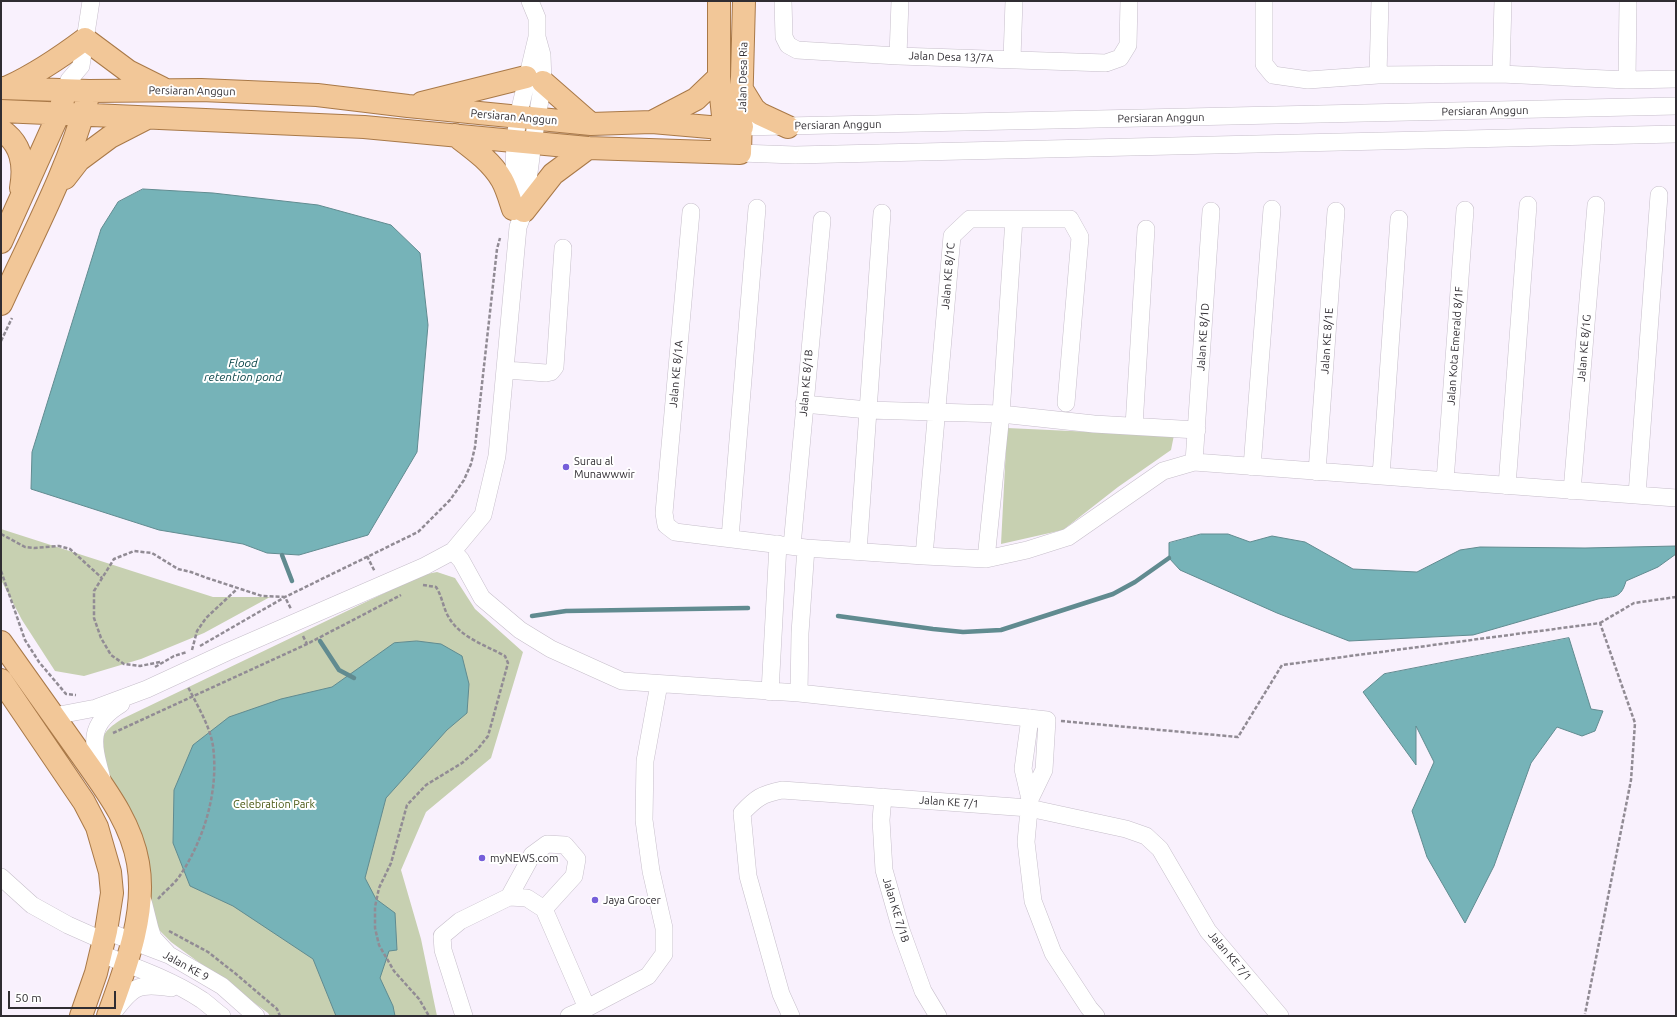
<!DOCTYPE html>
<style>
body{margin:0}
#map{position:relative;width:1677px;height:1017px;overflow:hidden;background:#f9f1fd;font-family:Ubuntu,sans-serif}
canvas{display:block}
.frame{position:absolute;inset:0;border:2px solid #302d32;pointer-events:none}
.scale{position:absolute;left:8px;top:991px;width:108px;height:18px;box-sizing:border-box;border:2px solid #302d32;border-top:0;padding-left:5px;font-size:12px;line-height:14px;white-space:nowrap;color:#302d32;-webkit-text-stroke:3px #fff;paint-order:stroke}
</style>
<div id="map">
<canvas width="1677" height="1017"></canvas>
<div class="frame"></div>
<div class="scale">50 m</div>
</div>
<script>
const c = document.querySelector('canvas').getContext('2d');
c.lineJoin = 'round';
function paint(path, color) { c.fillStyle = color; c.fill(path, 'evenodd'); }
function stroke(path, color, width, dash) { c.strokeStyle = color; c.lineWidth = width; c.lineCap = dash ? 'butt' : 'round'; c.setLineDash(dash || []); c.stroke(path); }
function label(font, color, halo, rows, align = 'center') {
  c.font = font + ' Ubuntu,sans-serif'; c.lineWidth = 4; c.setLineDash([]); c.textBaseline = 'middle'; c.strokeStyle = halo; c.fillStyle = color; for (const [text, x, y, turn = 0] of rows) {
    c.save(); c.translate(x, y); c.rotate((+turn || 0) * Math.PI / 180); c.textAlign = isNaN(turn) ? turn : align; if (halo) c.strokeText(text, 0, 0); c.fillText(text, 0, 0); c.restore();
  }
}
paint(new Path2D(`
 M 1007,428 L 1156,435 L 1174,435 L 1171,450 L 1118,487 L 1063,530 L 1001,544 Z
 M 1,529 L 213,597 L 270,597 L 204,633 L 141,659 L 84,676 L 55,671 L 22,620 L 1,580 Z
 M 437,572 L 455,578 L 475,609 L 523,652 L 491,758 L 426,812 L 401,870 L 421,939 L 437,1016 L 270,1016 L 268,1013 L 171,942 L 155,926 L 140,852 L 101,753 C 100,734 107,729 122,719 L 422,575 Z`), '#c7d0b1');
const water = new Path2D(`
 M 143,189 L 213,193 L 318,205 L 391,225 L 420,253 L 428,325 L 417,452 L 368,535 L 299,555 L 267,553 L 243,544 L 159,530 L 31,489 L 32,452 L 101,229 L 118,202 Z
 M 1201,534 L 1228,534 L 1250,542 L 1272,536 L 1305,542 L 1353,569 L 1417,572 L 1460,550 L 1480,547 L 1585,548 L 1676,546 L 1676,554 L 1658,567 L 1626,581 C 1621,599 1614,596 1598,599 L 1473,635 L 1349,641 L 1277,613 L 1180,570 L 1169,558 L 1169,543 Z
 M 1569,638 L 1591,709 L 1603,711 L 1595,731 L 1582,736 L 1557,727 L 1531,763 L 1494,866 L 1465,923 L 1427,857 L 1412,811 L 1434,762 L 1416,726 L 1416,765 L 1363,692 L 1384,674 Z
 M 417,641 L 441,644 L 462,656 L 469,684 L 467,713 L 447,730 L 386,798 L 365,878 L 376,899 L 395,913 L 397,950 L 389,951 L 380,978 L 393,1006 L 395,1016 L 336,1016 L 313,959 L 233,906 L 190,886 L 173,843 L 174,790 L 193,745 L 229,717 L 281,699 L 332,687 L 394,643 Z`);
paint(water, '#76b3b8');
stroke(water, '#618b90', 1);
stroke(new Path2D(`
 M 282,555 L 292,581
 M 532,616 L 566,611 L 748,608
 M 838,616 L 933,629 L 963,632 L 1001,630 L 1113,594 L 1135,582 L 1169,558
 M 320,641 L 339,670 L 354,678`), '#618b90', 4.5);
const minor = new Path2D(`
 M 783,1 L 784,37 L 788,45 L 797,50 L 898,56 L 1106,63 L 1120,58 L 1128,45 L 1129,1
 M 1264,1 L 1264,64 L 1273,75 L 1308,80 L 1378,75 L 1501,74 L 1627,80 L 1676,79
 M 898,56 L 900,1
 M 1012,59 L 1014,1
 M 1501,74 L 1503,1
 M 1378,75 L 1380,1
 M 1627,80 L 1628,1
 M 66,90 L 69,80 L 81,66 L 91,1
 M 742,127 L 1676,106
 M 740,153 L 795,155 L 1676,134
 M 513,201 L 515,140 L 518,117 L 537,37 L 537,18 L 530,1
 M 691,212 L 664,513 L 666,525 L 675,532 L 806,548 L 924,556 L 986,559 L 1027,550 L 1068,537 L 1163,471 L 1194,462 L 1676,498
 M 506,370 L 546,373 L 551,372 L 555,367 L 563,248
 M 804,404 L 868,410 L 1001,414 L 1094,424 L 1197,430
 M 1134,426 L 1146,229
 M 1194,462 L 1211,211
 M 1252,467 L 1272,209
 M 1317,472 L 1336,211
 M 1381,476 L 1399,219
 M 1445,481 L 1465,210
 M 1507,486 L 1528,205
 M 1572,491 L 1596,205
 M 1637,495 L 1659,195
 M 730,538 L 757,208
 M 792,546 L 822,220
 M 453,551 L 461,560 L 482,598 L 520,630 L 551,649 L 622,681 L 799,693 L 1047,720 L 1044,770 L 1030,799
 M 858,552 L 882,213
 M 924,556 L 952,236 L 970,219 L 1070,219 L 1080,237 L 1066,403
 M 986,559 L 1001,414 L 1014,219
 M 770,692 L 778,544
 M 799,693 L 800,633 L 806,548
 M 54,716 L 96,708 L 147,689 L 227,652 L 425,566 L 453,551 L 483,515 L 497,456 L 518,227 L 524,211 L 533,142 L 543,82 L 542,55 L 537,37
 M 1030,718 L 1023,769 L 1030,799 L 1026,842 L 1033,901 L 1053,953 L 1089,1008 L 1096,1016
 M 102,779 C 93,745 86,725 121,704
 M 883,797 L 881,820 L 884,870 L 901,930 L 923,991 L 938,1016
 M 1,877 L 32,905 L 68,925 L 104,941
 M 509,897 L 532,855 L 547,844 L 565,845 L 577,859 L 574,876 L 544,909
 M 143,901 L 150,929 L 153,938 L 167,953
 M 106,931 L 169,955 L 222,986 L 256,1016
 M 101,954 C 135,967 172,980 202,1000 C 209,1005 215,1011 222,1016
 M 587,1008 L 648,976 L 664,954 L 664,928 L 651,871 L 644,820 L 645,761 L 659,684
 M 113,1013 C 132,987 138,982 171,988
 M 464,1016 L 443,950 L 442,936 L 460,921 L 509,897 L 527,898 L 544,909 L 587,1008 L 569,1016
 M 791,1016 L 781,994 L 748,876 L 742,813 C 756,798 762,794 782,790 L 1029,808 L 1126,829 L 1146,836 L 1160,849 L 1208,931 L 1280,1016`);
const major = new Path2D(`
 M 719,1 L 719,77 L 723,116 L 722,142
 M 543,82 L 591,124
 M 8,87 C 36,74 61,57 85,39 L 128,71 L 162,88
 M 1,88 L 89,91 L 201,90 L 317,95 L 408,106 L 591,124 L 652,122 L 721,128 L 742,127
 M 743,91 L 754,109 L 760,114 L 788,127
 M 422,103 L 526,77
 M 1,111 L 364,127 L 588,148 L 740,153 L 744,1
 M 652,122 L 696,99 L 719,77
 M 1,130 C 22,144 25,165 21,188
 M 455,135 C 472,148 491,161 502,180 C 507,189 510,200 513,209
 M 65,178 L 79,160 L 110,137 L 147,118
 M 524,211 L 553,174 L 588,148
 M 1,242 L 59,113 L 63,100
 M 1,304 C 31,238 68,170 87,100
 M 1,642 C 28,680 55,718 82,756 C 105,789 131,822 138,863 C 147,913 125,969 108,1016
 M 1,680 L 84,802 L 97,827 L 110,872 L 112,893 L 106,931 L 96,973 L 81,1016`);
stroke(minor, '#c6beca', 18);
stroke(major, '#a97948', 24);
stroke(new Path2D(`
 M 1,341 L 12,318
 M 1,534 L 25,547 L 34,548 L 59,546 L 70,549 L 102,578
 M 367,556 L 375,572
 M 1,571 L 25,640 L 39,662 L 66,694 L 76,695
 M 423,585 L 436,587 C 442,596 443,607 448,616 C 459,637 485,645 505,656 L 508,663 L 488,736 L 477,750 L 462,763 L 426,785 L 407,805 L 391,863 L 379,888 L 375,907 L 375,928 L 379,945 L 394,971 L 419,999 L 429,1016
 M 1600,623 L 1634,603 L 1676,597
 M 303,636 L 307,644
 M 200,646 L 285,597 L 418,532 L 450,500 L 464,480 L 471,464 L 475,447 L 497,249 L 500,238
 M 192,650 L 197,631 L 206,618 L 237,589
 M 160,662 L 140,666 L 124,664 L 111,655 L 101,638 L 94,618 L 94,591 L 114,559 L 134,551 L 152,553 L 178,569 L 191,572 L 207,578 L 262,596 L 285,597 L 291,609
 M 155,667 L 174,656 L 187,652
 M 1061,721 L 1238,737 L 1282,665 L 1600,623 L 1635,723 L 1631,780 L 1585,1014
 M 113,733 L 307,644 L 401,595
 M 158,899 C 164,892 173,885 179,877 C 204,840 219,791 213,746 C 210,726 197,705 188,687
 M 169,931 L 208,952 L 236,974 L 277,1009 L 280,1016`), '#918b94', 2.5, [4, 2]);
stroke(minor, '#fff', 17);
stroke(major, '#f2c798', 22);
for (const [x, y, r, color] of [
 [566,467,4,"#765fda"],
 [482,858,4,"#765fda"],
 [595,900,4,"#765fda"]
]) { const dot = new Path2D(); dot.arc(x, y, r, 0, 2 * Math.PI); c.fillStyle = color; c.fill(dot); stroke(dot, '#fff', 1.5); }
label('11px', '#302d32', '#fff', [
 ["Jalan Desa 13/7A",951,57,2],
 ["Jalan Desa Ria",743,77,-89],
 ["Persiaran Anggun",192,91,1],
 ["Persiaran Anggun",1485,111,-1],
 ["Persiaran Anggun",514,117,5],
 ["Persiaran Anggun",1161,118,-1],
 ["Persiaran Anggun",838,125,-1],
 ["Jalan KE 8/1C",948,276,-85],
 ["Jalan KE 8/1D",1203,337,-86],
 ["Jalan KE 8/1E",1327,341,-86],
 ["Jalan Kota Emerald 8/1F",1455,346,-86],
 ["Jalan KE 8/1G",1584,348,-85],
 ["Jalan KE 8/1A",676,374,-85],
 ["Jalan KE 8/1B",806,383,-85],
 ["Jalan KE 7/1",949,802,4],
 ["Jalan KE 7/1B",896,910,73],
 ["Jalan KE 7/1",1230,956,50],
 ["Jalan KE 9",186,966,29]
]);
label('11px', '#302d32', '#fff', [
 ["Surau al",574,461],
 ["Munawwwir",574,474],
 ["myNEWS.com",490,858],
 ["Jaya Grocer",603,900]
], 'left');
label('11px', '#4a5913', '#fff', [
 ["Celebration Park",274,804]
]);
label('italic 12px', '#0b4549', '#fff', [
 ["Flood",243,363],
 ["retention pond",243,377]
]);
</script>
